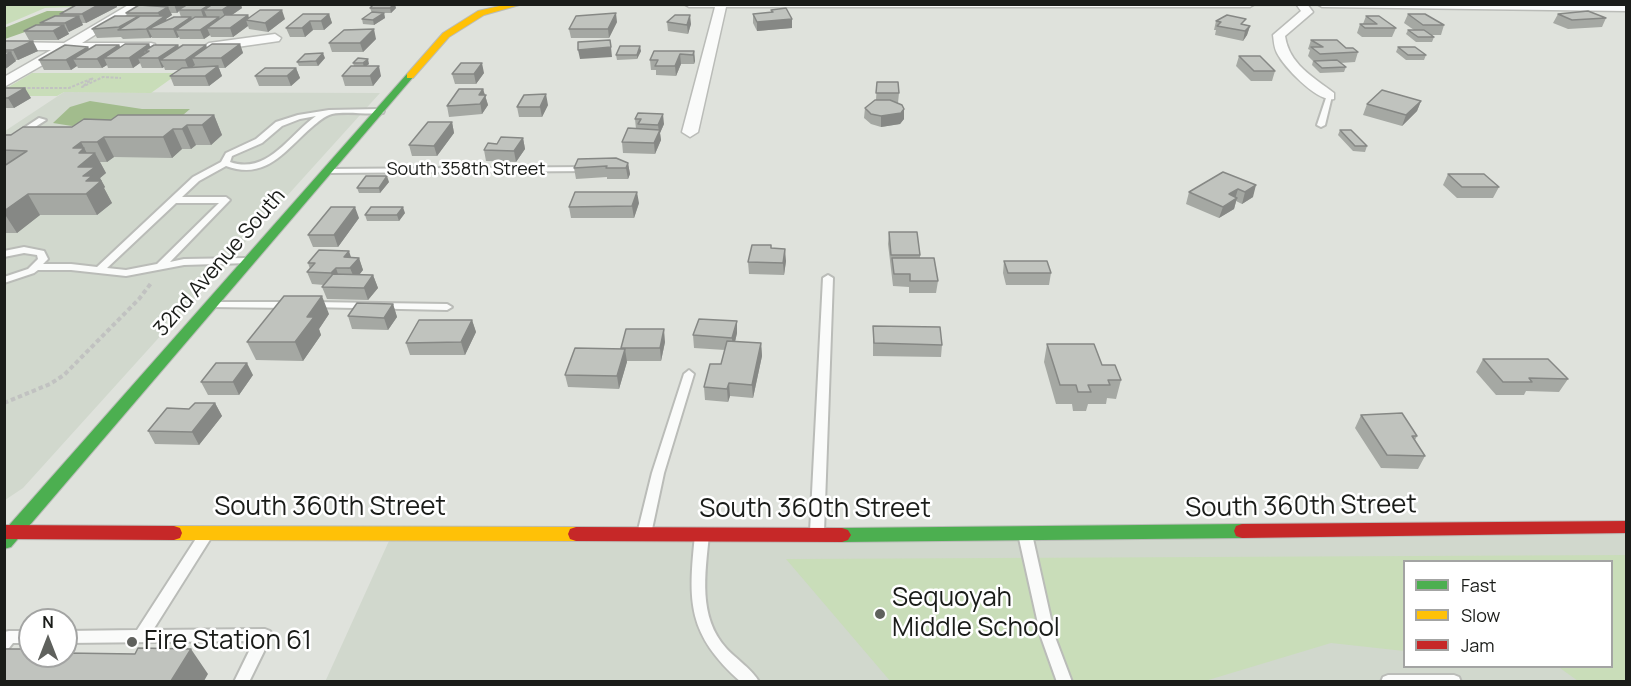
<!DOCTYPE html>
<style>
body{margin:0}
#map{position:relative;width:1631px;height:686px;overflow:hidden;background:#dfe2dc;font-family:Manrope,sans-serif}
canvas{display:block}
.frame{position:absolute;inset:0;border:6px solid #1a1c19;pointer-events:none}
.legend{position:absolute;left:1403px;top:560px;width:210px;height:108px;box-sizing:border-box;background:#fff;border:2px solid #a3a4a3;margin:0;padding:8px 10px;list-style:none;font-size:18px;color:#1a1c19}
.legend li{display:flex;align-items:center;gap:12px;height:30px}
.legend b{width:30px;border:2px solid #a3a4a3}
.north{position:absolute;left:18px;top:608px;width:60px;height:60px;box-sizing:border-box;background:#fff;border:2px solid #a3a4a3;border-radius:50%;rotate:0deg;font-size:16px;font-weight:700;line-height:24px;text-align:center;color:#1a1c19}
.north::after{content:'';display:block;margin:auto;width:21px;height:27px;background:#5f615d;clip-path:polygon(50% 0,100% 100%,50% 72%,0 100%)}
</style>
<div id="map">
<canvas width="1631" height="686"></canvas>
<div class="frame"></div>
<ul class="legend">
<li><b style="height:8px;background:#4caf50"></b>Fast</li>
<li><b style="height:8px;background:#ffc107"></b>Slow</li>
<li><b style="height:8px;background:#c62828"></b>Jam</li>
</ul>
<div class="north">N</div>
</div>
<script>
const c = document.querySelector('canvas').getContext('2d');
c.lineJoin = 'round';
function paint(path, color) { c.fillStyle = color; c.fill(path, 'evenodd'); }
function stroke(path, color, width, dash) { c.strokeStyle = color; c.lineWidth = width; c.lineCap = dash ? 'butt' : 'round'; c.setLineDash(dash || []); c.stroke(path); }
function label(font, color, halo, rows, align = 'center') {
  c.font = font + ' Manrope,sans-serif'; c.lineWidth = 5; c.setLineDash([]); c.textBaseline = 'middle'; c.strokeStyle = halo; c.fillStyle = color; for (const [text, x, y, turn = 0] of rows) {
    c.save(); c.translate(x, y); c.rotate((+turn || 0) * Math.PI / 180); c.textAlign = isNaN(turn) ? turn : align; if (halo) c.strokeText(text, 0, 0); c.fillText(text, 0, 0); c.restore();
  }
}
paint(new Path2D(`
 M 64,92 L 380,93 L 23,488 L 5,500 L 5,131 Z
 M 1626,527 L 1626,681 L 325,682 L 393,532 ZM 1404,562 L 1612,562 L 1612,666 L 1404,666 Z`), '#d1d8cd');
paint(new Path2D(`
 M 5,5 L 129,5 L 45,8 L 5,25 Z
 M 32,73 L 179,73 L 151,93 L 64,92 L 57,96 L 5,96 L 5,89 Z
 M 1626,555 L 1626,681 L 1578,681 L 1560,668 L 1544,667 L 1612,666 L 1612,562 L 1404,562 L 1404,651 L 1331,643 L 1205,681 L 891,682 L 786,559 Z`), '#c9ddb9');
paint(new Path2D(`
 M 47,11 L 71,11 L 48,24 L 5,39 L 4,28 Z
 M 90,101 L 142,109 L 190,109 L 183,115 L 177,116 L 72,126 L 53,123 L 70,107 Z`), '#a2bc8d');
const lane = new Path2D(`
 M 1327,95 L 1332,96 L 1325,125 L 1321,127 L 1317,125 Z
 M 380,109 L 384,111 L 383,113 C 366,115 348,111 332,114 C 324,116 318,122 312,127 C 285,150 267,181 226,166 L 199,181 L 182,197 L 226,197 L 230,200 L 170,262 L 184,259 L 246,258 L 249,259 L 251,261 L 249,263 L 184,265 L 126,276 L 71,270 L 38,270 L 34,273 L 4,283 L 4,277 L 28,269 L 38,259 L 37,255 L 24,253 L 4,257 L 4,251 L 24,247 L 44,251 L 48,259 L 43,264 L 71,264 L 97,267 L 193,177 L 221,162 L 226,153 L 256,139 L 276,122 L 298,115 L 329,110 ZM 316,116 C 289,135 268,175 230,162 L 232,156 L 262,143 L 282,126 L 300,119 ZM 176,203 L 219,203 L 157,264 L 126,270 L 107,268 Z
 M 39,118 L 46,120 L 4,147 L 4,141 Z
 M 586,167 L 590,169 L 589,171 L 328,173 L 324,171 L 328,169 Z
 M 828,275 L 833,278 L 824,532 L 822,536 L 817,537 L 812,536 L 810,532 L 823,278 Z
 M 213,302 L 291,302 L 296,305 L 291,308 L 209,307 L 208,305 Z
 M 312,302 L 447,304 L 452,307 L 447,310 L 308,307 L 307,305 Z
 M 689,370 L 694,374 L 664,473 L 651,534 L 649,538 L 644,539 L 639,538 L 637,534 L 652,473 L 684,374 Z
 M 1025,529 L 1030,530 L 1032,534 L 1055,637 L 1072,682 L 1057,682 L 1041,637 L 1018,534 L 1020,530 Z
 M 702,530 L 707,531 L 709,535 C 705,574 698,617 726,648 C 735,658 754,671 759,682 L 741,682 C 687,634 688,602 695,535 L 697,531 Z
 M 204,533 L 209,534 L 211,538 L 153,630 L 265,629 L 270,631 L 272,635 L 249,682 L 234,682 L 254,641 L 66,643 L 66,631 L 137,630 L 199,534 Z
 M 9,631 L 30,631 L 30,643 L 13,643 L 9,648 L 4,649 L 4,632 Z
 M 1388,675 L 1454,675 L 1459,677 L 1461,682 L 1381,682 L 1383,677 Z`);
const street = new Path2D(`
 M 130,4 L 144,4 L 82,43 L 151,43 L 155,44 L 155,50 L 69,50 L 4,87 L 4,77 L 51,50 L 4,50 L 4,42 L 64,43 Z
 M 684,4 L 1255,4 L 1250,7 L 726,7 L 698,132 L 690,137 L 682,132 L 715,7 L 689,7 Z
 M 1296,4 L 1307,4 L 1313,12 L 1285,36 C 1289,64 1313,77 1334,93 L 1334,99 C 1318,103 1284,67 1277,53 C 1274,47 1274,42 1273,35 L 1301,11 Z
 M 1317,4 L 1626,5 L 1626,11 L 1322,7 Z
 M 275,34 L 281,38 L 279,41 L 209,51 L 203,47 L 209,43 Z`);
const fast = new Path2D(`
 M 407,74 L 414,76 L 11,547 L 4,549 L 4,531 Z
 M 1242,524 L 1248,526 L 1250,531 L 1248,536 L 1242,538 L 842,542 L 836,540 L 833,535 L 836,530 L 842,528 Z`);
const slow = new Path2D(`
 M 508,4 L 523,4 L 484,15 L 449,37 L 413,78 L 407,78 L 407,74 L 443,33 L 478,11 Z
 M 174,526 L 576,527 L 582,529 L 584,534 L 582,539 L 576,541 L 174,540 L 168,538 L 166,533 L 168,528 Z`);
const jam = new Path2D(`
 M 1626,521 L 1626,533 L 1242,538 L 1236,536 L 1234,531 L 1236,526 L 1242,524 Z
 M 4,525 L 174,526 L 180,528 L 182,533 L 180,538 L 174,540 L 4,539 Z
 M 576,527 L 842,528 L 848,530 L 851,535 L 848,540 L 842,542 L 576,541 L 570,539 L 568,534 L 570,529 Z`);
stroke(lane, '#babcb8', 4);
stroke(street, '#babcb8', 3);
stroke(fast, '#babcb8', 2);
stroke(slow, '#babcb8', 2);
stroke(jam, '#babcb8', 2);
stroke(new Path2D(`
 M 23,88 L 69,88 L 93,78 L 82,87 L 103,77 L 121,78`), '#c1c2c1', 2, [3, 1.5]);
stroke(new Path2D(`
 M 4,403 L 50,384 L 64,375 L 139,299 L 152,282`), '#c1c2c1', 4, [4.5, 3]);
paint(lane, '#fafbfa');
paint(street, '#fafbfa');
paint(fast, '#4caf50');
paint(slow, '#ffc107');
paint(jam, '#c62828');
paint(new Path2D(`
 M 74,4 L 116,4 L 117,7 L 86,23 L 82,23 L 83,25 L 68,32 L 69,34 L 58,40 L 29,40 L 24,31 L 41,25 L 40,23 L 61,16 L 60,14 L 73,7 L 73,5 Z
 M 142,4 L 185,4 L 186,6 L 242,8 L 232,15 L 248,15 L 249,18 L 285,19 L 268,32 L 249,29 L 248,26 L 233,37 L 211,37 L 210,35 L 204,39 L 180,39 L 179,37 L 177,38 L 152,38 L 152,37 L 150,38 L 123,39 L 121,37 L 97,38 L 92,29 L 127,16 L 126,13 L 143,5 ZM 179,11 L 181,17 L 167,20 L 166,19 L 172,15 L 171,13 L 177,13 Z
 M 370,8 L 396,8 L 391,13 L 379,13 L 384,13 L 385,18 L 374,25 L 363,24 L 362,19 L 372,13 Z
 M 771,10 L 792,28 L 757,31 L 753,23 L 753,14 L 771,13 Z
 M 329,14 L 332,23 L 324,30 L 313,30 L 305,37 L 290,37 L 286,28 Z
 M 1408,14 L 1444,25 L 1441,35 L 1430,35 L 1434,37 L 1432,42 L 1416,42 L 1406,34 L 1408,30 L 1414,30 L 1404,23 Z
 M 1558,14 L 1606,18 L 1602,27 L 1568,29 L 1553,23 Z
 M 1366,16 L 1396,28 L 1392,37 L 1362,37 L 1357,33 L 1360,24 L 1363,24 Z
 M 1216,21 L 1250,26 L 1247,35 L 1243,41 L 1215,35 L 1216,30 L 1214,30 Z
 M 617,22 L 609,38 L 571,38 L 569,29 Z
 M 667,22 L 691,24 L 688,34 L 668,31 Z
 M 376,39 L 363,52 L 332,52 L 329,43 Z
 M 1311,40 L 1346,48 L 1358,52 L 1355,62 L 1340,63 L 1346,67 L 1344,72 L 1320,73 L 1312,65 L 1313,61 L 1308,56 L 1310,50 L 1308,49 Z
 M 4,41 L 38,51 L 18,60 L 15,60 L 16,61 L 4,70 Z
 M 240,44 L 243,53 L 225,68 L 219,68 L 222,76 L 209,86 L 174,86 L 170,76 L 179,70 L 165,70 L 164,67 L 162,68 L 142,68 L 140,63 L 133,68 L 108,68 L 107,65 L 102,68 L 78,68 L 77,66 L 71,70 L 44,70 L 39,60 L 89,49 L 119,45 L 120,47 L 207,47 Z
 M 1398,47 L 1426,55 L 1424,60 L 1406,60 L 1396,52 Z
 M 641,51 L 637,59 L 617,60 L 616,55 Z
 M 694,51 L 695,61 L 694,64 L 681,64 L 676,76 L 656,75 L 656,70 L 651,70 L 650,60 Z
 M 1239,56 L 1275,71 L 1272,81 L 1251,81 L 1236,66 Z
 M 325,58 L 318,66 L 299,66 L 297,62 Z
 M 353,63 L 369,64 L 366,66 L 381,76 L 373,86 L 345,86 L 342,76 L 354,66 Z
 M 296,68 L 300,78 L 291,86 L 259,86 L 255,76 Z
 M 484,73 L 476,84 L 455,84 L 452,74 Z
 M 877,82 L 899,93 L 898,103 L 904,119 L 900,124 L 881,127 L 871,124 L 864,118 L 865,108 L 876,100 Z
 M 4,88 L 31,98 L 14,108 L 4,108 Z
 M 483,89 L 488,105 L 482,114 L 449,117 L 447,106 Z
 M 1421,101 L 1417,111 L 1402,126 L 1363,115 L 1367,104 Z
 M 548,105 L 542,117 L 519,117 L 517,107 Z
 M 638,113 L 664,124 L 660,133 L 661,140 L 655,154 L 623,153 L 622,142 L 636,129 L 635,119 Z
 M 214,115 L 222,135 L 211,145 L 196,145 L 191,149 L 182,149 L 172,158 L 114,157 L 107,162 L 100,162 L 106,173 L 100,178 L 105,187 L 104,188 L 112,203 L 97,215 L 40,215 L 17,233 L 4,233 L 4,135 L 72,127 L 111,120 Z
 M 452,122 L 454,133 L 437,156 L 412,156 L 409,145 Z
 M 1340,130 L 1367,146 L 1365,152 L 1353,151 L 1338,135 Z
 M 523,138 L 525,149 L 516,162 L 486,161 L 484,150 L 497,144 Z
 M 628,163 L 630,174 L 628,179 L 607,179 L 607,177 L 576,179 L 574,168 Z
 M 1223,172 L 1253,197 L 1242,204 L 1236,201 L 1234,209 L 1219,218 L 1186,204 L 1189,192 Z
 M 1448,174 L 1499,187 L 1493,198 L 1457,198 L 1443,185 Z
 M 389,182 L 380,193 L 359,193 L 357,188 Z
 M 639,203 L 634,218 L 571,218 L 569,207 Z
 M 405,213 L 399,221 L 367,221 L 365,215 Z
 M 359,218 L 338,247 L 313,247 L 308,235 Z
 M 889,232 L 920,255 L 920,258 L 938,281 L 936,293 L 909,293 L 909,287 L 893,286 L 888,244 Z
 M 771,248 L 786,261 L 784,275 L 749,274 L 748,262 Z
 M 351,257 L 359,258 L 363,270 L 359,275 L 373,275 L 378,288 L 368,300 L 327,299 L 322,287 L 324,285 L 312,284 L 307,272 L 310,269 L 308,263 Z
 M 1004,261 L 1051,273 L 1049,285 L 1006,285 L 1003,273 Z
 M 393,304 L 397,317 L 388,330 L 352,329 L 348,316 Z
 M 329,314 L 319,329 L 321,335 L 303,361 L 256,360 L 247,342 Z
 M 472,320 L 476,332 L 465,355 L 410,355 L 406,343 Z
 M 737,321 L 737,333 L 735,342 L 761,343 L 762,356 L 753,398 L 730,396 L 728,402 L 705,400 L 704,387 L 721,364 L 725,350 L 694,348 L 693,335 Z
 M 873,326 L 942,345 L 941,357 L 873,356 Z
 M 665,342 L 661,361 L 627,361 L 619,389 L 568,387 L 565,375 L 621,349 L 621,348 Z
 M 1047,344 L 1102,365 L 1121,380 L 1116,399 L 1107,398 L 1106,404 L 1088,404 L 1086,411 L 1073,411 L 1072,404 L 1056,404 L 1044,362 Z
 M 1483,359 L 1568,379 L 1559,392 L 1526,391 L 1524,395 L 1496,395 L 1476,372 Z
 M 253,375 L 239,395 L 208,395 L 201,382 Z
 M 215,403 L 222,416 L 199,445 L 155,444 L 148,431 Z
 M 1361,415 L 1417,436 L 1415,440 L 1425,456 L 1418,469 L 1381,468 L 1355,428 Z`), '#a5a8a3');
paint(new Path2D(`
 M 100,4 L 116,4 L 117,7 L 86,23 L 82,14 Z
 M 174,4 L 185,4 L 186,7 L 178,10 L 179,11 L 177,13 Z
 M 210,4 L 221,4 L 204,10 L 207,17 L 204,19 L 201,10 Z
 M 231,4 L 241,4 L 242,8 L 226,19 L 222,10 Z
 M 394,4 L 395,4 L 396,8 L 391,13 L 390,8 Z
 M 168,7 L 172,15 L 166,19 L 169,25 L 148,29 L 152,37 L 150,38 L 146,29 L 161,19 L 158,13 Z
 M 282,10 L 285,19 L 268,32 L 265,23 Z
 M 384,13 L 385,18 L 374,25 L 373,20 Z
 M 616,13 L 617,22 L 609,38 L 608,29 Z
 M 329,14 L 332,23 L 324,30 L 321,21 Z
 M 248,15 L 250,21 L 246,20 L 248,26 L 233,37 L 230,28 Z
 M 690,15 L 691,24 L 688,34 L 687,25 Z
 M 79,16 L 83,25 L 69,32 L 65,23 Z
 M 139,16 L 143,25 L 121,30 L 119,27 Z
 M 191,17 L 195,26 L 176,30 L 179,37 L 177,38 L 173,29 Z
 M 219,17 L 222,26 L 207,28 L 210,35 L 204,39 L 200,30 Z
 M 792,19 L 792,28 L 757,31 L 757,22 Z
 M 310,21 L 313,30 L 305,37 L 302,28 Z
 M 64,25 L 69,34 L 58,40 L 53,31 Z
 M 1250,26 L 1247,35 L 1243,41 L 1245,31 Z
 M 374,29 L 376,39 L 363,52 L 360,43 Z
 M 33,41 L 38,51 L 18,60 L 13,50 Z
 M 149,44 L 154,54 L 149,51 L 144,51 L 147,58 L 138,58 L 140,63 L 133,68 L 129,58 Z
 M 240,44 L 243,53 L 225,68 L 221,58 Z
 M 119,45 L 124,54 L 104,58 L 107,65 L 102,68 L 97,59 Z
 M 178,45 L 182,54 L 160,60 L 164,67 L 162,68 L 158,58 Z
 M 206,45 L 210,54 L 192,58 L 195,65 L 189,70 L 185,60 Z
 M 640,46 L 641,51 L 637,59 L 637,55 Z
 M 88,47 L 93,56 L 73,59 L 77,66 L 71,70 L 66,60 Z
 M 611,47 L 612,57 L 580,59 L 578,50 Z
 M 694,51 L 695,61 L 694,64 L 693,55 Z
 M 11,52 L 16,61 L 4,70 L 4,56 Z
 M 323,53 L 325,58 L 318,66 L 316,61 Z
 M 680,54 L 681,64 L 676,76 L 675,66 Z
 M 368,59 L 369,64 L 364,68 L 363,63 Z
 M 482,63 L 484,73 L 476,84 L 474,74 Z
 M 218,66 L 222,76 L 209,86 L 205,76 Z
 M 379,66 L 381,76 L 373,86 L 370,76 Z
 M 296,68 L 300,78 L 291,86 L 287,76 Z
 M 25,88 L 31,98 L 14,108 L 8,98 Z
 M 483,89 L 488,105 L 482,114 L 479,95 Z
 M 546,94 L 548,105 L 542,117 L 540,107 Z
 M 1421,101 L 1417,111 L 1402,126 L 1406,115 Z
 M 904,109 L 904,119 L 900,124 L 881,127 L 881,116 Z
 M 663,114 L 664,124 L 660,133 L 661,140 L 655,154 L 654,143 L 659,132 L 658,125 Z
 M 214,115 L 222,135 L 211,145 L 202,125 Z
 M 452,122 L 454,133 L 437,156 L 434,146 Z
 M 187,125 L 196,145 L 191,149 L 182,129 Z
 M 173,129 L 182,149 L 172,158 L 163,137 Z
 M 104,137 L 114,157 L 107,162 L 97,142 Z
 M 523,138 L 525,149 L 516,162 L 514,151 Z
 M 81,142 L 89,157 L 95,153 L 106,173 L 100,178 L 105,187 L 104,188 L 112,203 L 97,215 L 86,194 L 73,148 Z
 M 628,163 L 630,174 L 628,179 L 626,168 Z
 M 387,176 L 389,182 L 380,193 L 379,188 Z
 M 1256,185 L 1253,197 L 1242,204 L 1245,192 Z
 M 1238,189 L 1235,199 L 1237,198 L 1234,209 L 1219,218 L 1223,207 L 1229,194 Z
 M 637,192 L 639,203 L 634,218 L 632,206 Z
 M 28,194 L 40,215 L 17,233 L 4,213 L 4,211 Z
 M 355,207 L 359,218 L 338,247 L 334,235 Z
 M 403,207 L 405,213 L 399,221 L 397,215 Z
 M 785,249 L 786,261 L 784,275 L 783,263 Z
 M 349,251 L 353,263 L 348,269 L 344,257 Z
 M 359,258 L 363,270 L 355,280 L 350,268 Z
 M 336,268 L 340,280 L 336,286 L 331,273 Z
 M 373,275 L 378,288 L 368,300 L 364,288 Z
 M 322,296 L 329,314 L 319,329 L 321,335 L 303,361 L 295,342 L 307,317 Z
 M 393,304 L 397,317 L 388,330 L 384,318 Z
 M 472,320 L 476,332 L 465,355 L 461,342 Z
 M 737,321 L 737,333 L 733,350 L 732,338 Z
 M 664,329 L 665,342 L 661,361 L 660,348 Z
 M 761,343 L 762,356 L 753,398 L 752,385 Z
 M 625,349 L 627,362 L 619,389 L 617,376 Z
 M 247,363 L 253,375 L 239,395 L 233,382 Z
 M 729,383 L 730,396 L 728,402 L 727,389 Z
 M 215,403 L 222,416 L 199,445 L 192,432 Z
 M 191,649 L 208,674 L 204,681 L 171,681 Z`), '#868885');
const building = new Path2D(`
 M 74,4 L 100,4 L 82,14 L 60,14 L 76,5 L 73,5 Z
 M 188,4 L 210,4 L 201,10 L 178,10 Z
 M 213,4 L 231,4 L 222,10 L 204,10 Z
 M 374,4 L 394,4 L 390,8 L 370,8 Z
 M 139,5 L 168,7 L 158,13 L 126,13 Z
 M 786,8 L 792,19 L 757,22 L 753,14 L 773,12 L 771,10 Z
 M 260,10 L 282,10 L 265,23 L 246,20 Z
 M 1588,11 L 1606,18 L 1572,20 L 1558,14 Z
 M 372,12 L 384,13 L 373,20 L 362,19 Z
 M 616,13 L 608,29 L 569,29 L 576,16 Z
 M 303,14 L 329,14 L 321,21 L 310,21 L 302,28 L 286,28 Z
 M 1408,14 L 1425,14 L 1444,25 L 1423,25 Z
 M 225,15 L 248,15 L 230,28 L 207,28 Z
 M 675,15 L 690,15 L 687,25 L 667,22 Z
 M 1227,15 L 1246,19 L 1241,24 L 1250,26 L 1245,31 L 1217,26 L 1221,22 L 1216,21 Z
 M 55,16 L 79,16 L 65,23 L 40,23 Z
 M 115,16 L 139,16 L 119,27 L 92,29 Z
 M 140,16 L 165,16 L 146,29 L 118,30 Z
 M 1366,16 L 1379,16 L 1396,28 L 1365,28 L 1360,24 L 1377,24 Z
 M 174,17 L 191,17 L 173,29 L 148,29 Z
 M 195,17 L 219,17 L 200,30 L 176,30 Z
 M 36,25 L 64,25 L 53,31 L 24,31 Z
 M 374,29 L 360,43 L 329,43 L 344,30 Z
 M 1408,30 L 1424,30 L 1434,37 L 1418,37 Z
 M 610,40 L 611,47 L 578,50 L 578,42 Z
 M 1311,40 L 1337,40 L 1346,48 L 1353,48 L 1358,52 L 1320,54 L 1311,47 L 1323,47 Z
 M 4,41 L 33,41 L 13,50 L 4,50 Z
 M 125,44 L 149,44 L 129,58 L 104,58 Z
 M 212,44 L 240,44 L 221,58 L 192,58 Z
 M 65,45 L 88,47 L 66,60 L 39,60 Z
 M 96,45 L 119,45 L 97,59 L 73,59 Z
 M 154,45 L 178,45 L 158,58 L 138,58 L 149,51 L 144,51 Z
 M 183,45 L 206,45 L 185,60 L 160,60 Z
 M 620,46 L 640,46 L 637,55 L 616,55 Z
 M 1398,47 L 1415,47 L 1426,55 L 1408,55 Z
 M 654,51 L 694,51 L 693,55 L 680,54 L 675,66 L 655,66 L 658,60 L 650,60 Z
 M 4,52 L 11,52 L 4,56 Z
 M 323,53 L 316,61 L 297,62 L 305,54 Z
 M 1239,56 L 1260,56 L 1275,71 L 1254,71 Z
 M 358,58 L 368,59 L 363,63 L 353,63 Z
 M 1337,60 L 1346,67 L 1322,68 L 1314,61 Z
 M 461,63 L 482,63 L 474,74 L 452,74 Z
 M 218,66 L 205,76 L 170,76 L 182,68 Z
 M 351,66 L 379,66 L 370,76 L 342,76 Z
 M 265,68 L 296,68 L 287,76 L 255,76 Z
 M 877,82 L 898,82 L 899,93 L 876,93 Z
 M 4,88 L 25,88 L 8,98 L 4,98 Z
 M 459,89 L 483,89 L 479,95 L 486,95 L 480,104 L 447,106 Z
 M 1382,90 L 1421,101 L 1406,115 L 1367,104 Z
 M 546,94 L 540,107 L 517,107 L 524,95 Z
 M 875,100 L 890,100 L 902,105 L 904,109 L 901,113 L 881,116 L 871,114 L 865,108 Z
 M 638,113 L 663,114 L 658,125 L 638,124 L 641,119 L 635,119 Z
 M 118,115 L 214,115 L 202,125 L 187,125 L 182,129 L 173,129 L 163,137 L 104,137 L 97,142 L 81,142 L 73,148 L 84,148 L 79,153 L 95,153 L 78,167 L 95,167 L 83,176 L 92,176 L 86,181 L 101,181 L 86,194 L 28,194 L 4,211 L 4,166 L 27,151 L 4,150 L 4,135 L 11,135 L 23,127 L 72,127 L 84,119 L 111,120 Z
 M 428,122 L 452,122 L 434,146 L 409,145 Z
 M 628,128 L 660,130 L 654,143 L 622,142 Z
 M 1340,130 L 1351,130 L 1367,146 L 1355,146 Z
 M 501,137 L 523,138 L 514,151 L 484,150 L 488,143 L 497,144 Z
 M 616,158 L 628,163 L 626,168 L 606,168 L 607,166 L 574,168 L 578,159 Z
 M 1223,172 L 1256,185 L 1245,192 L 1238,189 L 1229,194 L 1237,198 L 1223,207 L 1189,192 Z
 M 1448,174 L 1484,174 L 1499,187 L 1462,187 Z
 M 366,176 L 387,176 L 379,188 L 357,188 Z
 M 575,192 L 637,192 L 632,206 L 569,207 Z
 M 331,207 L 355,207 L 334,235 L 308,235 Z
 M 371,207 L 403,207 L 397,215 L 365,215 Z
 M 889,232 L 917,232 L 920,255 L 891,255 Z
 M 752,245 L 771,245 L 771,248 L 785,249 L 783,263 L 748,262 Z
 M 319,250 L 349,251 L 344,257 L 359,258 L 350,268 L 336,268 L 331,273 L 307,272 L 315,263 L 308,263 Z
 M 892,258 L 934,258 L 938,281 L 910,281 L 910,274 L 894,274 Z
 M 1004,261 L 1047,261 L 1051,273 L 1008,273 Z
 M 333,274 L 373,275 L 364,288 L 322,287 Z
 M 284,296 L 322,296 L 307,317 L 314,317 L 295,342 L 247,342 Z
 M 357,303 L 393,304 L 384,318 L 348,316 Z
 M 699,319 L 737,321 L 732,338 L 693,335 Z
 M 419,320 L 472,320 L 461,342 L 406,343 Z
 M 873,326 L 940,327 L 942,345 L 874,343 Z
 M 626,329 L 664,329 L 660,348 L 621,348 Z
 M 727,341 L 761,343 L 752,385 L 729,383 L 727,389 L 704,387 L 710,364 L 721,364 Z
 M 1047,344 L 1094,344 L 1102,365 L 1115,365 L 1121,380 L 1108,380 L 1110,385 L 1088,385 L 1091,392 L 1078,392 L 1076,385 L 1060,385 Z
 M 575,348 L 625,349 L 617,376 L 565,375 Z
 M 1483,359 L 1548,359 L 1568,379 L 1529,378 L 1532,382 L 1503,382 Z
 M 216,363 L 247,363 L 233,382 L 201,382 Z
 M 195,403 L 215,403 L 192,432 L 148,431 L 167,408 L 189,409 Z
 M 1402,413 L 1417,436 L 1412,436 L 1425,456 L 1387,455 L 1361,415 Z
 M 138,648 L 191,649 L 171,681 L 4,681 L 4,650 L 6,649 L 30,649 L 30,656 L 66,656 L 66,653 L 135,654 Z`);
paint(building, '#c0c3be');
stroke(building, '#868885', 1.5);
for (const [x, y, r, color] of [
 [880,614,6,"#5f615d"],
 [132,642,6,"#5f615d"]
]) { const dot = new Path2D(); dot.arc(x, y, r, 0, 2 * Math.PI); c.fillStyle = color; c.fill(dot); stroke(dot, '#fff', 2); }
label('18px', '#1a1c19', '#fff', [
 ["South 358th Street",466,170]
]);
label('21px', '#1a1c19', '#fff', [
 ["32nd Avenue South",220,263,-49]
]);
label('26px', '#1a1c19', '#fff', [
 ["South 360th Street",1301,507,-1],
 ["South 360th Street",330,508],
 ["South 360th Street",815,510]
]);
label('26px', '#1a1c19', '#fff', [
 ["Sequoyah",892,599],
 ["Middle School",892,629],
 ["Fire Station 61",144,642]
], 'left');
</script>
